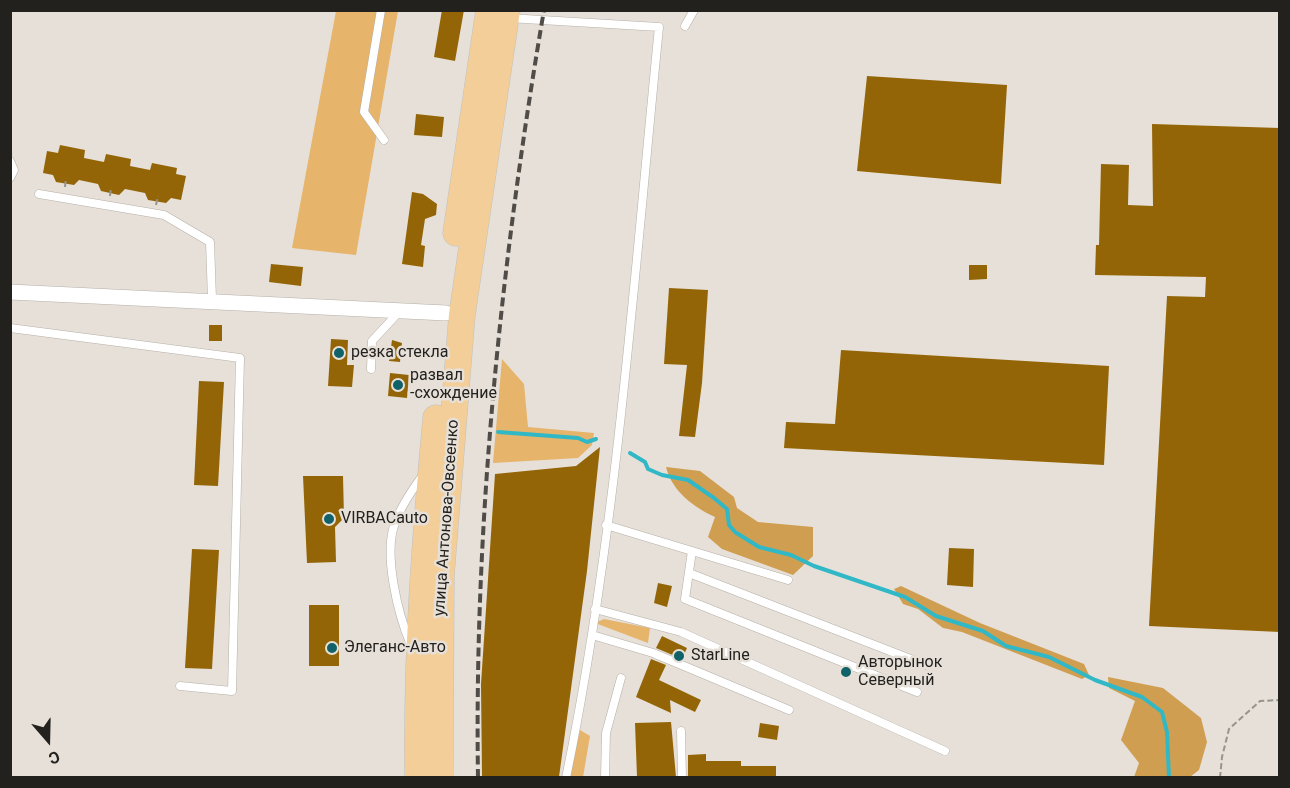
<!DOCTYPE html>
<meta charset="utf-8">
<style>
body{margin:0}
#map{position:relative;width:1290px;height:788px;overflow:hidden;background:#e6e0d8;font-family:Roboto,sans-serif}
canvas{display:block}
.frame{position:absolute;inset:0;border:12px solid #23211e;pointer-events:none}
.north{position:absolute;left:18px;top:710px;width:60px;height:60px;-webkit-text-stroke:4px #e6e0d8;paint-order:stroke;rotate:160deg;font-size:16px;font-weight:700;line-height:24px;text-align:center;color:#23211e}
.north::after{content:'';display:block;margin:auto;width:21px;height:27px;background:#23211e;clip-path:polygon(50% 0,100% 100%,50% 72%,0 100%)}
</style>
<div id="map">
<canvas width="1290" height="788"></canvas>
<div class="frame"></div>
<div class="north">С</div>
</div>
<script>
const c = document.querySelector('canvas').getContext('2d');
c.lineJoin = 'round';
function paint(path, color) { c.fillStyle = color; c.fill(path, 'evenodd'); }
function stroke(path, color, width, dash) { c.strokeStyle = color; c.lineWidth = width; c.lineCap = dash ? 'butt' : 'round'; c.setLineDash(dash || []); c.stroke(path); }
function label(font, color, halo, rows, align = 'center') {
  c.font = font + ' Roboto,sans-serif'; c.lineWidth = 5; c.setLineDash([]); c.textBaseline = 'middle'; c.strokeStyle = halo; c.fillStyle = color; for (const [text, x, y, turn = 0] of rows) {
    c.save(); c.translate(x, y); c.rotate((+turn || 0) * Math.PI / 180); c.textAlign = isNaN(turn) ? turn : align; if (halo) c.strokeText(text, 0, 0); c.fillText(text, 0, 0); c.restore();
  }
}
paint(new Path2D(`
 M 336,11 L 398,11 L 356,255 L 292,248 Z
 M 502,359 L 524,384 L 528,427 L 594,433 L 592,445 L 578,458 L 493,463 Z
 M 604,619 L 650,628 L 648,643 L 595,623 Z
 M 580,730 L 590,736 L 583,777 L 568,778 Z`), '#e6b46b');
paint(new Path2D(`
 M 666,467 L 700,471 L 734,497 L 737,508 L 758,522 L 813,527 L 813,556 L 793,575 L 722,549 L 708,537 L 715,517 C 693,507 672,491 666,467 Z
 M 901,586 L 980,623 L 1084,664 L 1089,675 L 1082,679 L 962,632 L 943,628 L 918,609 L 903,604 L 894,589 Z
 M 1108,677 L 1163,688 L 1201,718 L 1207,742 L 1199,770 L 1190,777 L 1134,777 L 1139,763 L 1121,740 L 1135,701 L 1109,688 Z`), '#d09e51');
stroke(new Path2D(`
 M 498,432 L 578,438 L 587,442 L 596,439
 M 630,453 L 645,462 L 648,469 L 662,475 L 688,480 L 714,498 L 727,509 L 729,525 L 735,532 L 759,547 L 791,555 L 814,566 L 905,597 L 936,616 L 983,631 L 1006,646 L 1049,657 L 1095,680 L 1142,697 L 1162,712 L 1167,732 L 1169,778`), '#31b8c6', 4);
paint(new Path2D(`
 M 442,10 L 464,10 L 455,61 L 434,57 Z
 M 867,76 L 1007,85 L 1001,184 L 857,171 Z
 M 416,114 L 444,117 L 442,137 L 414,135 Z
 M 1152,124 L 1280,128 L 1280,632 L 1149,626 L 1167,296 L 1205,297 L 1206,277 L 1095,275 L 1096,245 L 1099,245 L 1101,164 L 1129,165 L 1128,205 L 1153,206 Z
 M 60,145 L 85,150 L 84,158 L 104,162 L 106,154 L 131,159 L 130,166 L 150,170 L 152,163 L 177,168 L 176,174 L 186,176 L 181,200 L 171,198 L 166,203 L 148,200 L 145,193 L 125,189 L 119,195 L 101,191 L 98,184 L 79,180 L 74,185 L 56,182 L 53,175 L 43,173 L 47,151 L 58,153 Z
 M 412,192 L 423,194 L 437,204 L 436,215 L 425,219 L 421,245 L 425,246 L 423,267 L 402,264 Z
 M 271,264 L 303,267 L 301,286 L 269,282 Z
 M 969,265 L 987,265 L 987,279 L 969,280 Z
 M 669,288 L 708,290 L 702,383 L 695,437 L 679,436 L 687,365 L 664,364 Z
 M 209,325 L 222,325 L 222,341 L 209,341 Z
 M 331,339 L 348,340 L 347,365 L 354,365 L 352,387 L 328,386 Z
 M 392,340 L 402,343 L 400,362 L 389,361 Z
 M 841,350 L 1109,366 L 1104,465 L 784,448 L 786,422 L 835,424 Z
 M 390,373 L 409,375 L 407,398 L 388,396 Z
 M 199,381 L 224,382 L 218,486 L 194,485 Z
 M 600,447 L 587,571 L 559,777 L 482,777 L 481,684 L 495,474 L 576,466 Z
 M 303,476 L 343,476 L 344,518 L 335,527 L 336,562 L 307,563 Z
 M 949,548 L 974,549 L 973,587 L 947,585 Z
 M 192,549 L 219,550 L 212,669 L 185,668 Z
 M 658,583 L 672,586 L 667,607 L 654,603 Z
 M 309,605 L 339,605 L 339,666 L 309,666 Z
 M 662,636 L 687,648 L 682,659 L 656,648 Z
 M 651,659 L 666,665 L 659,680 L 701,700 L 695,712 L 670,700 L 671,713 L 636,697 Z
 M 671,722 L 676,777 L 637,777 L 635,723 Z
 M 760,723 L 779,726 L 777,740 L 758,737 Z
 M 706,754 L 706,761 L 741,761 L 741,766 L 776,766 L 776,777 L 688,777 L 688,755 Z`), '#946506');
const service = new Path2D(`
 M 381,10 L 364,112 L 384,140
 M 508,18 L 659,27 C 634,277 617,531 566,778
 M 685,26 L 694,10
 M 10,161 L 14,170 L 10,178
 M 39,194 L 164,215 L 210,242 L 212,299
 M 10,328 L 240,358 L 232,691 L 180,686
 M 371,369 L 372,341 L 399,312
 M 606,525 L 788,580
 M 692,551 L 685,599 L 917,692
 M 689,573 L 926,665
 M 595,609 L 681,632 L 945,751
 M 592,635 L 653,653 L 789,710
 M 411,645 C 398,615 383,554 395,523 C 401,506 412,490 423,475
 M 681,731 L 682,778
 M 605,778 L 606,733 L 621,678`);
const minor = new Path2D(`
 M 10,292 L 446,313`);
const trunk = new Path2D(`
 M 456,233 L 489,10
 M 418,778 C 416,657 425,538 436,418
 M 440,778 L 441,576 L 462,315 L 507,10`);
stroke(service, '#b5afa7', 9);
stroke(minor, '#b5afa7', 16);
stroke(trunk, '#c1c1c0', 27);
stroke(new Path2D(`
 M 65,187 L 66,178
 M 110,196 L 111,187
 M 156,205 L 158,196
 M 1220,778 L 1222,757 L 1229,729 L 1260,701 L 1280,700`), '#97938d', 2, [6, 3]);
stroke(service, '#fff', 8);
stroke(minor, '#fff', 15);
stroke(trunk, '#f3ce98', 26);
stroke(new Path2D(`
 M 478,778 C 474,524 501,261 544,10`), '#504d49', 4, [9, 4.5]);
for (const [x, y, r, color] of [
 [339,353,6,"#116169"],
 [398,385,6,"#116169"],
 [329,519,6,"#116169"],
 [332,648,6,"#116169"],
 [679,656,6,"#116169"],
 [846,672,6,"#116169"]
]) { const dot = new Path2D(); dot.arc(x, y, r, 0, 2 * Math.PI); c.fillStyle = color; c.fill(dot); stroke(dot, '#e6e0d8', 2); }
label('16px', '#23211e', '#e6e0d8', [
 ["резка стекла",351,353],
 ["развал",410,376],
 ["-схождение",410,394],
 ["VIRBACauto",341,519],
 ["Элеганс-Авто",344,648],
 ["StarLine",691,656],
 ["Авторынок",858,663],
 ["Северный",858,681]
], 'left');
label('16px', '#23211e', '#e6e0d8', [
 ["улица Антонова-Овсеенко",447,518,-86]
]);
</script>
